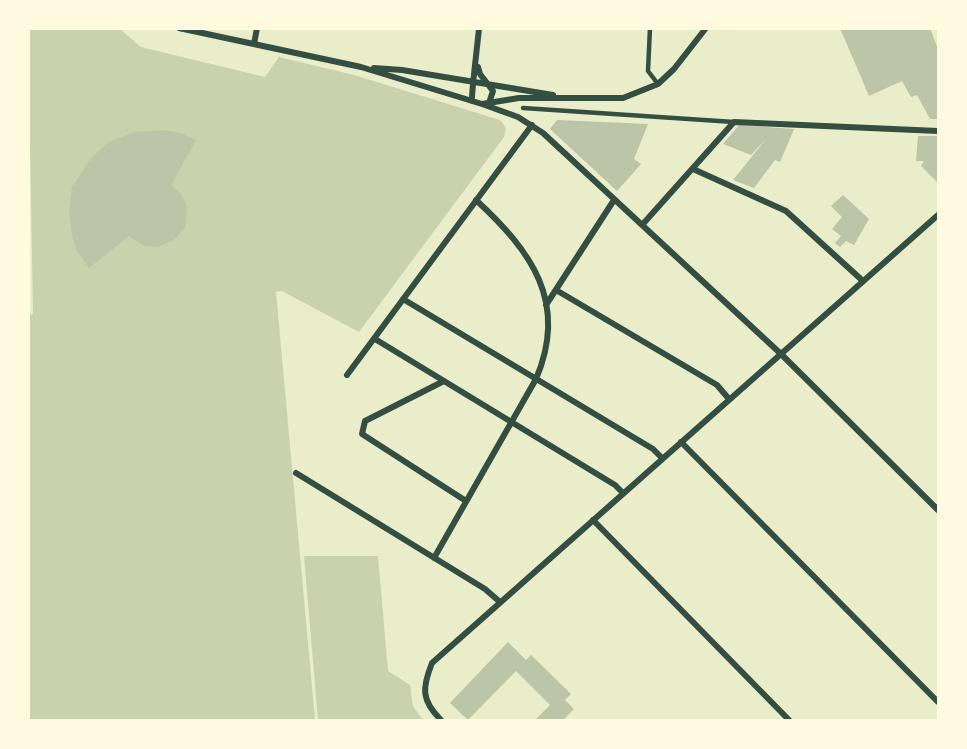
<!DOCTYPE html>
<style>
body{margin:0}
#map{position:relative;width:967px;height:749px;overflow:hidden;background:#e9edc9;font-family:"Titillium Web",sans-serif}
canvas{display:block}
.frame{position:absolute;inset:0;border:30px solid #fefae0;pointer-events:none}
</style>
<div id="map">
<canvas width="967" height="749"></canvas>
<div class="frame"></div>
</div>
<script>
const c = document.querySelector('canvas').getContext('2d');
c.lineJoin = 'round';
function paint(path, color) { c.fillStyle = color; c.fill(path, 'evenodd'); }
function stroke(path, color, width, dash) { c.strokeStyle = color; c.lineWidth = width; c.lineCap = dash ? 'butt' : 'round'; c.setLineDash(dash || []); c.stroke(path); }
paint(new Path2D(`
 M 28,29 L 120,29 L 141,47 L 265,77 L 279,57 L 354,75 L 500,120 L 506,128 L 504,137 L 359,332 L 282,291 L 276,292 L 315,720 L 29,720 L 28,315 L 33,314 Z
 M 304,556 L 378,556 L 388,671 L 410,685 L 413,706 L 423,720 L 318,720 Z`), '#cad2ad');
paint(new Path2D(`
 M 840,28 L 930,28 L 938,49 L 938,119 L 930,119 L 917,95 L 911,97 L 902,81 L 869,96 Z
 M 557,120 L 648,124 L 634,159 L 641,164 L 617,191 L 550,129 Z
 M 739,125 L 794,129 L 780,162 L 775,160 L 754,188 L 733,180 L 766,139 L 751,155 L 723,144 Z
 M 163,130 L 180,133 L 196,140 L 171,185 L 180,193 L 187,206 L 185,227 L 174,240 L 158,247 L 144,246 L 129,236 L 89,268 L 77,251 L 72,235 L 69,213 L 72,187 L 92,157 L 109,142 L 134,132 Z
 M 918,136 L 938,136 L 938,183 L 921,166 L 924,161 L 916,161 Z
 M 843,195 L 869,219 L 854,245 L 846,241 L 840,247 L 835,243 L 841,236 L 832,229 L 842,217 L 831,206 Z
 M 508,642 L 526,660 L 531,655 L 571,694 L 565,700 L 574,709 L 563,720 L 535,720 L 550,705 L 516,671 L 468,720 L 450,703 Z`), '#bcc5a7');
stroke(new Path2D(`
 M 650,28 L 648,71 L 658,84
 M 523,108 L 734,122`), '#344e41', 4.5);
stroke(new Path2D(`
 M 179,28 L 361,67 L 482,104 L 519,98 L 623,98 L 658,84 L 674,69 L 706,28
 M 254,44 L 257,28
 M 478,67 L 480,74 L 493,91 L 489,103
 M 374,68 L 402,70 L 553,95
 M 472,101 C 471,95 478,41 479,28
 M 482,104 L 518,117 L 543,133 L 781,354 L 938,510
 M 693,169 L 786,211 L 863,281
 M 642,225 L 734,122 L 938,131
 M 556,290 L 717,385 L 729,399
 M 403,299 L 653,449 L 662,458
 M 546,305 L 614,200
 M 375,339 L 615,485 L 623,493
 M 347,375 L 532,125
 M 444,381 L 365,421 L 362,434 L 466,501
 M 681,442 L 938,702
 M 296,473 L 485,589 L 500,602
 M 593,520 L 789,720
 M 434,558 L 536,379 C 569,302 531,251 476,200
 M 441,720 C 421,700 422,688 432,663 L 938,215`), '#344e41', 6);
</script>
